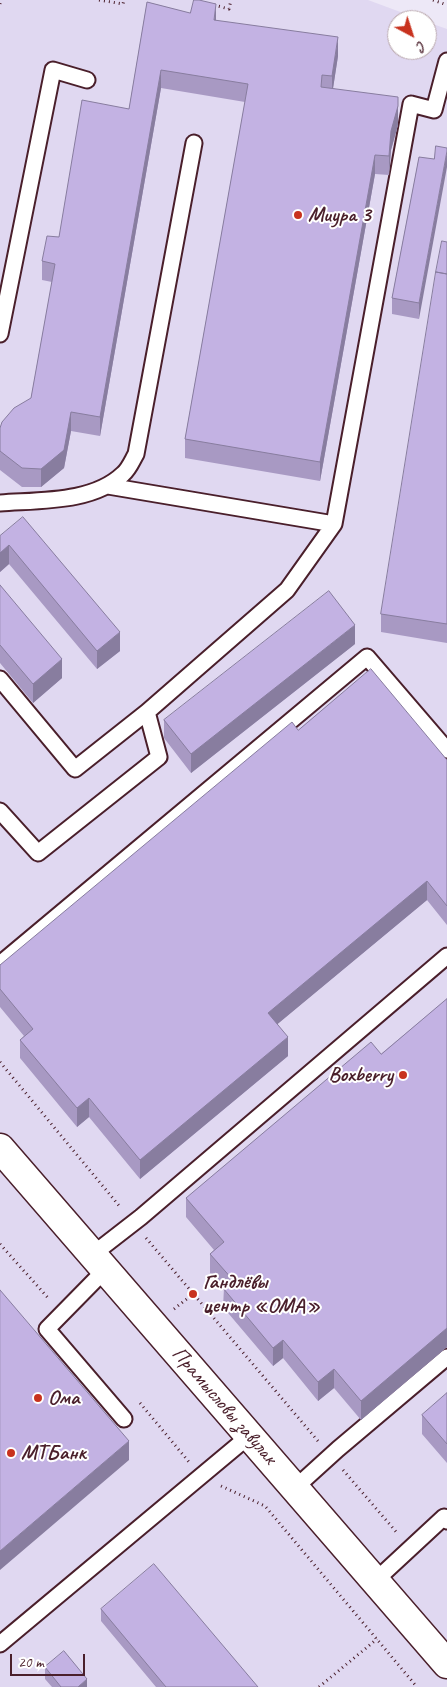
<!DOCTYPE html>
<meta charset="utf-8">
<style>
body{margin:0}
#map{position:relative;width:447px;height:1687px;overflow:hidden;background:#ede8f7;font-family:Caveat,sans-serif}
canvas{display:block}
.north{position:absolute;left:387px;top:10px;width:50px;height:50px;box-sizing:border-box;background:#fff;border:1px solid #b7a5aa;border-radius:50%;rotate:140deg;font-size:14px;font-weight:700;line-height:20px;text-align:center;color:#4a1f2b}
.north::after{content:'';display:block;margin:auto;width:18px;height:22px;background:#c8321e;clip-path:polygon(50% 0,100% 100%,50% 72%,0 100%)}
.scale{position:absolute;left:10px;top:1654px;width:75px;height:22px;box-sizing:border-box;border:2px solid #4a1f2b;border-top:0;padding-left:6px;font-size:15px;line-height:18px;white-space:nowrap;color:#4a1f2b;-webkit-text-stroke:4px #fff;paint-order:stroke}
</style>
<div id="map">
<canvas width="447" height="1687"></canvas>
<div class="north">С</div>
<div class="scale">20 m</div>
</div>
<script>
const c = document.querySelector('canvas').getContext('2d');
c.lineJoin = 'round';
function paint(path, color) { c.fillStyle = color; c.fill(path, 'evenodd'); }
function stroke(path, color, width, dash) { c.strokeStyle = color; c.lineWidth = width; c.lineCap = dash ? 'butt' : 'round'; c.setLineDash(dash || []); c.stroke(path); }
function label(font, color, halo, rows, align = 'center') {
  c.font = font + ' Caveat,sans-serif'; c.lineWidth = 4; c.setLineDash([]); c.textBaseline = 'middle'; c.strokeStyle = halo; c.fillStyle = color; for (const [text, x, y, turn = 0] of rows) {
    c.save(); c.translate(x, y); c.rotate((+turn || 0) * Math.PI / 180); c.textAlign = isNaN(turn) ? turn : align; if (halo) c.strokeText(text, 0, 0); c.fillText(text, 0, 0); c.restore();
  }
}
paint(new Path2D(`
 M 0,0 L 368,0 L 422,20 L 397,20 L 397,50 L 427,50 L 427,22 L 447,29 L 447,1687 L 0,1687 Z`), '#e0d8f1');
const lane = new Path2D(`
 M 0,334 L 53,70 L 87,80
 M 108,486 L 334,524 L 411,104 L 434,110 L 447,61
 M 0,503 C 39,500 93,503 123,474 C 129,469 132,461 136,454 L 194,143
 M 0,679 L 75,769 L 147,712
 M 0,811 L 38,853 L 159,757 L 147,712 L 287,590 L 334,524
 M 0,964 L 367,657 L 447,750
 M 92,1255 L 141,1217 L 447,956
 M 105,1270 L 47,1329 L 124,1419
 M 295,1488 L 338,1449 L 447,1357
 M 375,1581 L 444,1517 L 447,1521
 M 0,1644 L 249,1436`);
const secondary = new Path2D(`
 M 0,1148 L 447,1664`);
stroke(lane, '#4a1f2b', 19);
stroke(secondary, '#4a1f2b', 31);
stroke(new Path2D(`
 M 99,0 L 123,4 L 124,0
 M 433,0 L 447,5
 M 0,4 L 1,0
 M 214,5 L 229,9 L 231,0
 M 0,1062 L 121,1208
 M 146,1238 L 318,1441
 M 0,1244 L 49,1299
 M 174,1309 L 193,1294
 M 140,1403 L 189,1462
 M 343,1470 L 398,1534
 M 221,1486 L 265,1506 L 417,1687
 M 319,1687 L 377,1639`), '#4a1f2b', 3, [1, 4]);
stroke(lane, '#fff', 15);
stroke(secondary, '#fff', 28);
paint(new Path2D(`
 M 147,2 L 216,20 L 338,56 L 333,88 L 398,115 L 398,125 L 391,150 L 389,175 L 375,174 L 320,481 L 185,458 L 185,439 L 245,102 L 161,88 L 100,436 L 71,431 L 64,468 L 41,487 L 22,487 L 0,470 L 0,428 L 31,398 L 52,282 L 42,280 L 42,261 L 59,237 L 129,109 Z
 M 419,157 L 419,319 L 392,314 L 392,298 Z
 M 447,242 L 447,643 L 381,632 L 381,614 Z
 M 0,536 L 120,651 L 97,669 L 9,564 L 0,572 Z
 M 0,585 L 62,678 L 33,703 L 0,663 Z
 M 355,644 L 191,773 L 164,738 L 164,720 Z
 M 298,730 L 447,760 L 447,925 L 427,900 L 277,1024 L 288,1056 L 140,1179 L 89,1117 L 77,1127 L 20,1058 L 20,1040 L 24,1036 L 0,1007 L 0,965 Z
 M 447,999 L 447,1347 L 361,1420 L 334,1388 L 318,1401 L 283,1358 L 273,1366 L 223,1307 L 224,1288 L 210,1273 L 210,1254 L 214,1250 L 186,1217 L 186,1198 L 381,1054 Z
 M 447,1393 L 447,1463 L 422,1434 L 422,1415 Z
 M 101,1609 L 258,1687 L 156,1687 L 101,1621 Z
 M 45,1667 L 87,1687 L 52,1687 L 45,1679 Z`), '#a899c3');
paint(new Path2D(`
 M 216,4 L 216,23 L 214,20 Z
 M 338,37 L 338,56 L 332,95 L 332,76 Z
 M 161,70 L 161,88 L 100,436 L 100,417 Z
 M 398,97 L 398,125 L 391,150 L 389,175 L 389,156 L 391,131 Z
 M 447,151 L 447,167 L 419,319 L 419,303 Z
 M 375,155 L 375,174 L 320,481 L 320,462 Z
 M 71,412 L 71,431 L 64,468 L 41,487 L 41,469 Z
 M 9,545 L 9,564 L 0,572 L 0,553 Z
 M 355,625 L 355,644 L 191,773 L 191,754 Z
 M 120,632 L 120,651 L 97,669 L 97,651 Z
 M 62,659 L 62,678 L 33,703 L 33,684 Z
 M 427,881 L 427,900 L 268,1032 L 268,1013 Z
 M 288,1037 L 288,1056 L 140,1179 L 140,1160 Z
 M 89,1098 L 89,1117 L 77,1127 L 77,1108 Z
 M 447,1328 L 447,1347 L 361,1420 L 361,1401 Z
 M 283,1340 L 283,1358 L 273,1366 L 273,1348 Z
 M 334,1369 L 334,1388 L 318,1401 L 318,1382 Z
 M 129,1441 L 129,1460 L 0,1570 L 0,1551 Z
 M 87,1679 L 87,1687 L 78,1687 Z`), '#887d9f');
const building = new Path2D(`
 M 194,0 L 199,0 L 216,4 L 214,20 L 338,37 L 332,76 L 322,75 L 321,87 L 398,97 L 398,106 L 391,131 L 389,156 L 375,155 L 320,462 L 185,439 L 248,84 L 161,70 L 100,417 L 71,412 L 64,450 L 41,469 L 22,468 L 0,451 L 0,428 L 2,422 L 14,408 L 31,398 L 55,264 L 42,261 L 47,236 L 59,237 L 82,100 L 129,109 L 147,2 L 190,13 Z
 M 436,146 L 447,148 L 447,151 L 419,303 L 392,298 L 419,157 L 434,159 Z
 M 442,241 L 447,242 L 447,274 L 436,272 Z
 M 436,272 L 447,274 L 447,624 L 381,614 Z
 M 23,517 L 120,632 L 97,651 L 9,545 L 0,553 L 0,536 Z
 M 0,585 L 62,659 L 33,684 L 0,645 Z
 M 329,591 L 355,625 L 191,754 L 164,720 Z
 M 371,669 L 447,760 L 447,906 L 427,881 L 268,1013 L 288,1037 L 140,1160 L 89,1098 L 77,1108 L 20,1040 L 33,1029 L 0,989 L 0,965 L 292,722 L 298,730 Z
 M 447,999 L 447,1328 L 361,1401 L 334,1369 L 318,1382 L 283,1340 L 273,1348 L 223,1288 L 233,1280 L 210,1254 L 224,1242 L 186,1198 L 371,1042 L 381,1054 Z
 M 0,1290 L 129,1441 L 0,1551 Z
 M 447,1393 L 447,1444 L 422,1415 Z
 M 154,1564 L 258,1687 L 166,1687 L 101,1609 Z
 M 64,1651 L 87,1679 L 78,1687 L 61,1687 L 45,1667 Z`);
paint(building, '#c3b2e3');
stroke(building, '#887d9f', 1);
for (const [x, y, r, color] of [
 [298,215,5,"#c8321e"],
 [403,1075,5,"#c8321e"],
 [193,1294,5,"#c8321e"],
 [38,1398,5,"#c8321e"],
 [11,1453,5,"#c8321e"]
]) { const dot = new Path2D(); dot.arc(x, y, r, 0, 2 * Math.PI); c.fillStyle = color; c.fill(dot); stroke(dot, '#fff', 2); }
label('bold 21px', '#4a1f2b', '#fff', [
 ["Миура 3",308,215],
 ["Boxberry",393,1075,"right"],
 ["Гандлёвы",203,1282],
 ["центр «ОМА»",203,1306],
 ["Ома",48,1398],
 ["МТБанк",21,1453]
], 'left');
label('21px', '#4a1f2b', '#fff', [
 ["Прамысловы завулак",224,1406,49]
]);
</script>
